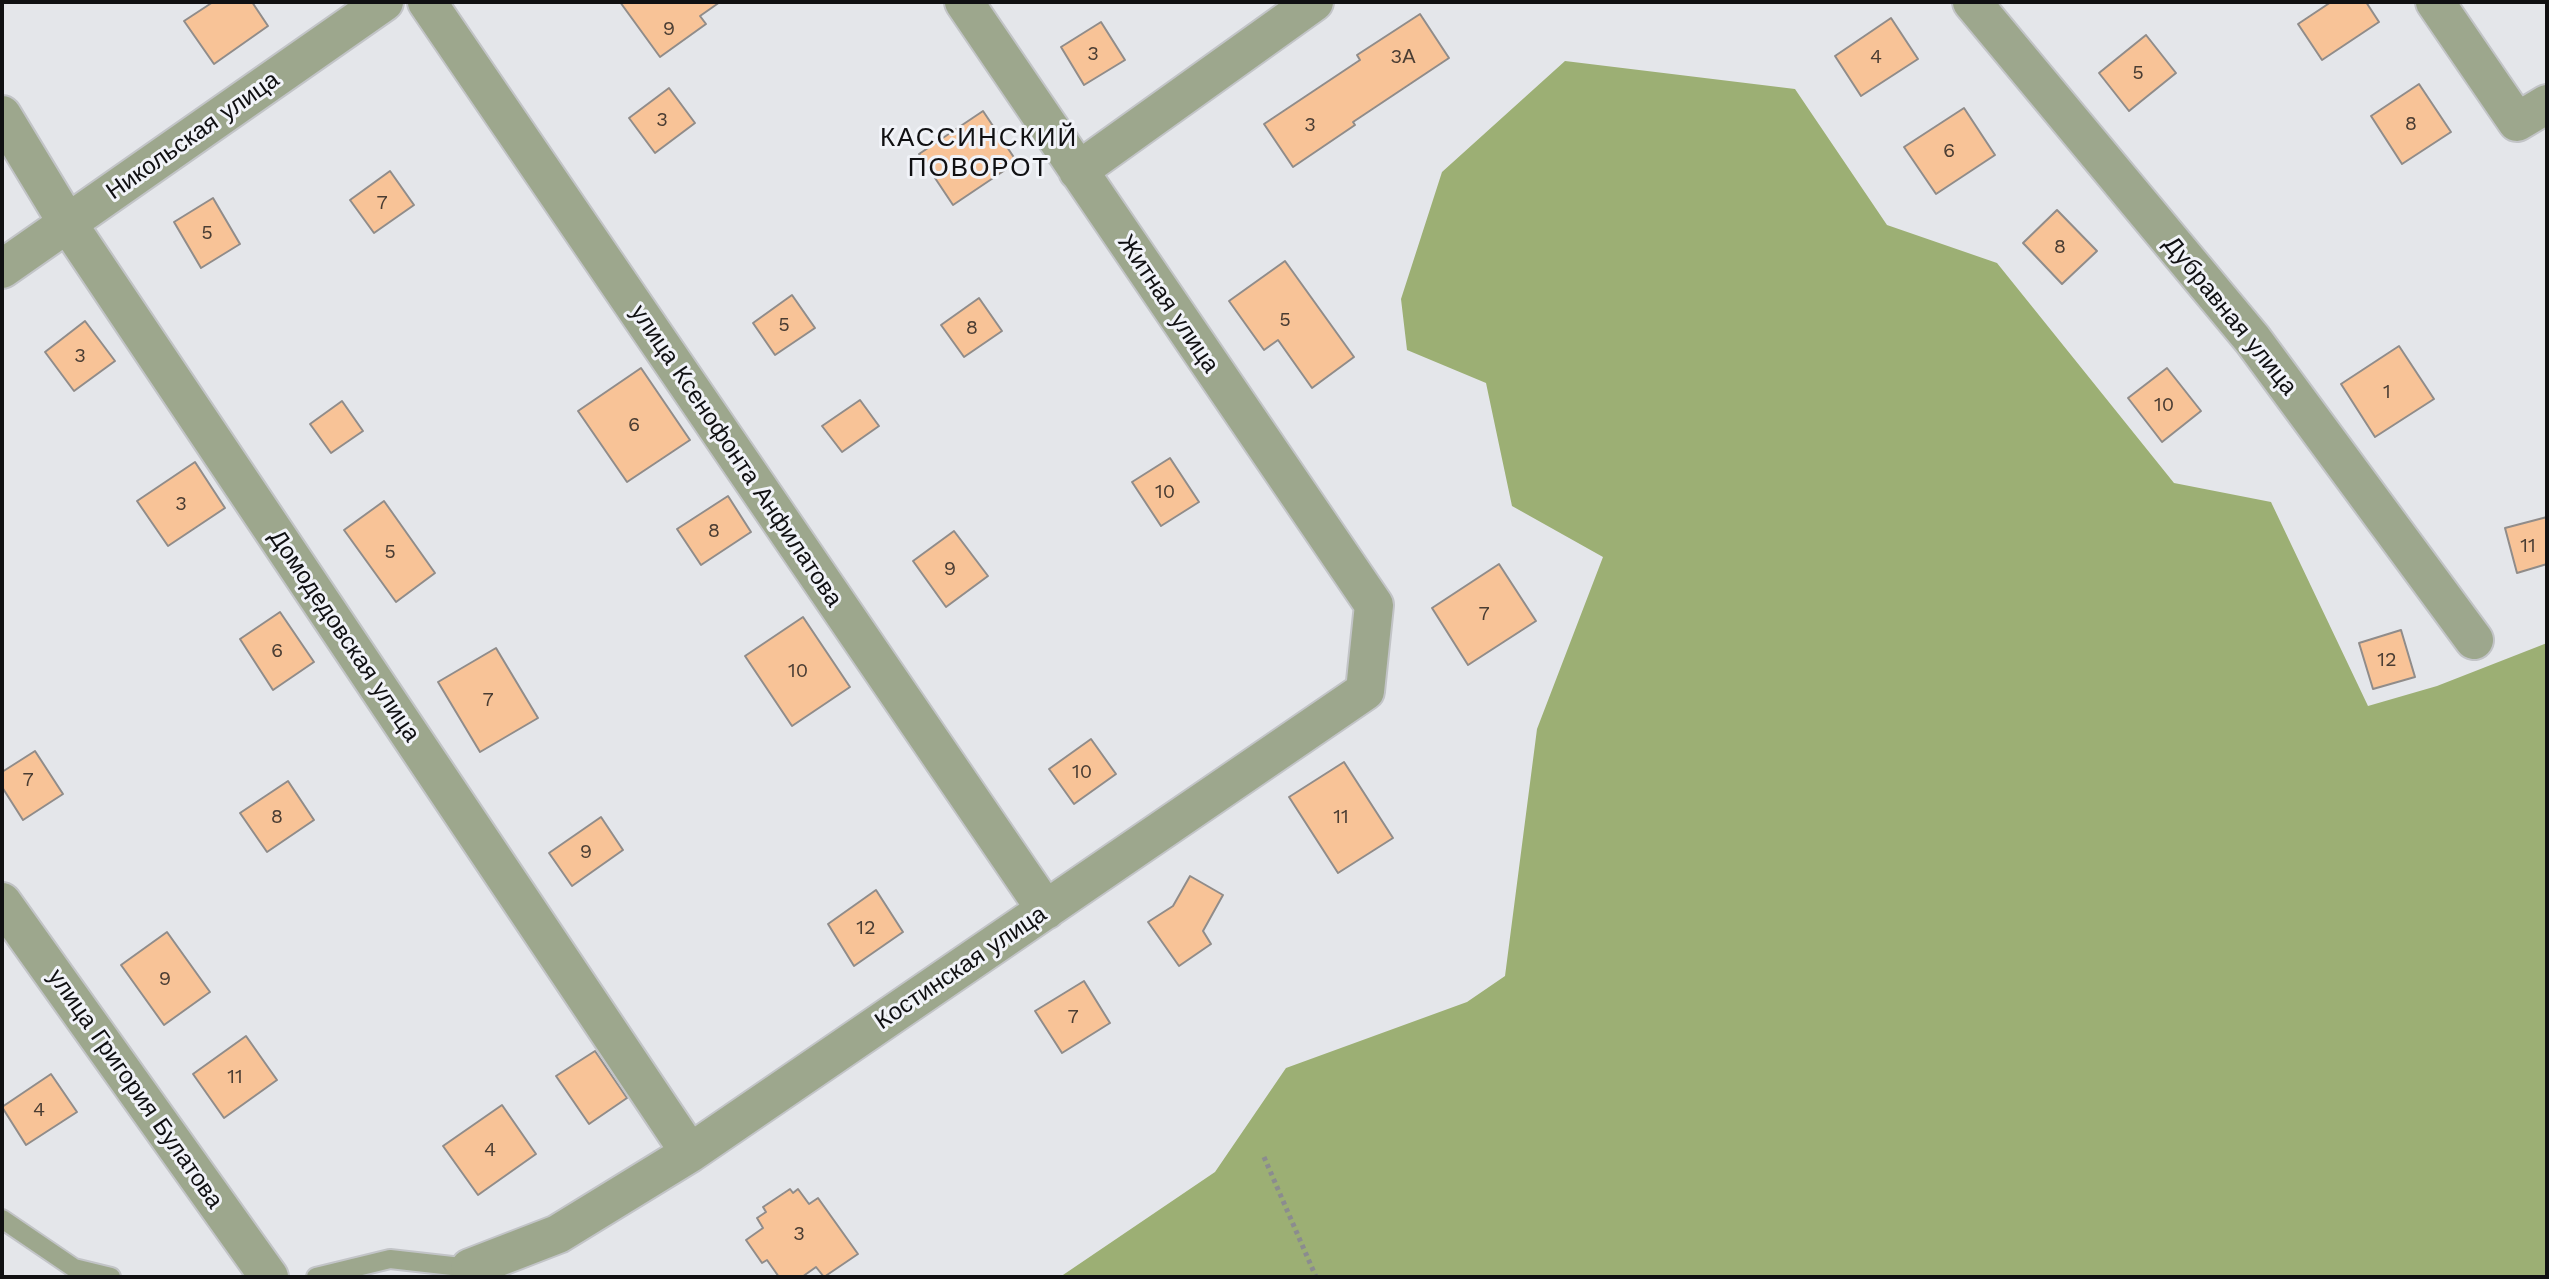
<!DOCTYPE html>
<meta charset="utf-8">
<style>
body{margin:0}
#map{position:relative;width:2549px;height:1279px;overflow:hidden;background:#e4e6ea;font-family:"Work Sans",sans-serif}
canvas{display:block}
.frame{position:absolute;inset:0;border:4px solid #101012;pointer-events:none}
</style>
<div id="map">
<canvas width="2549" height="1279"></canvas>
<div class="frame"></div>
</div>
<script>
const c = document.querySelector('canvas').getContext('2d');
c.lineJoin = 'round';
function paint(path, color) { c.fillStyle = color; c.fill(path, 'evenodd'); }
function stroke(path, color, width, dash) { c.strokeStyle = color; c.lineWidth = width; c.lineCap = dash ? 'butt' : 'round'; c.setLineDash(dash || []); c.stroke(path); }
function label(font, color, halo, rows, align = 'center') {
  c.font = font + ' "Work Sans",sans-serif'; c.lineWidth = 6; c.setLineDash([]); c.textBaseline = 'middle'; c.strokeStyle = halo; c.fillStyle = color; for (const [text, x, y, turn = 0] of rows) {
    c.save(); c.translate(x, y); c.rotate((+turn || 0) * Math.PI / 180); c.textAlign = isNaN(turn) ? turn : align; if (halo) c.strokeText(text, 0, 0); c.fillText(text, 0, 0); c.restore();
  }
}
paint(new Path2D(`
 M 1565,61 L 1795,89 L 1887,225 L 1997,263 L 2174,483 L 2271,502 L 2368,706 L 2437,686 L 2547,643 L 2547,1277 L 1060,1277 L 1215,1172 L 1286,1068 L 1467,1002 L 1505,976 L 1537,729 L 1603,557 L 1512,506 L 1486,383 L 1407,350 L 1401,299 L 1442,172 Z`), '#9caf74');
const building = new Path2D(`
 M 213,2 L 252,2 L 268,26 L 214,64 L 184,21 Z
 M 620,2 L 720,2 L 700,16 L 706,24 L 660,57 Z
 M 2331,2 L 2366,2 L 2379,22 L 2322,60 L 2298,24 Z
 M 1420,14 L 1449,58 L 1353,122 L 1355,125 L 1293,167 L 1264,124 L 1360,60 L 1357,55 Z
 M 1891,18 L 1918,59 L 1861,96 L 1835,56 Z
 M 1101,22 L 1125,60 L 1084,85 L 1061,47 Z
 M 2146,35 L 2176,73 L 2129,111 L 2099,73 Z
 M 2419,84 L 2451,132 L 2402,164 L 2371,116 Z
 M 669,88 L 695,123 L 655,153 L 629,118 Z
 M 1964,108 L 1995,155 L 1936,194 L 1904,147 Z
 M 983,111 L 1017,162 L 953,205 L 919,154 Z
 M 390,171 L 414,205 L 374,233 L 350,200 Z
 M 213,198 L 240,244 L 201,268 L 174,222 Z
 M 2057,210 L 2097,251 L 2062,284 L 2023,243 Z
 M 1285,261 L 1354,357 L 1312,388 L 1278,340 L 1264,350 L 1229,301 Z
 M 792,295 L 815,328 L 775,355 L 753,323 Z
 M 979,298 L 1002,331 L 964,357 L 941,325 Z
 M 85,321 L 115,361 L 74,391 L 45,352 Z
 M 2399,346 L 2434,399 L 2375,437 L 2341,384 Z
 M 641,368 L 690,440 L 627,482 L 578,411 Z
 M 2167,368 L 2201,411 L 2162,442 L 2128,398 Z
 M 860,400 L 879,426 L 842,452 L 822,426 Z
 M 342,401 L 363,431 L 331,453 L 310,424 Z
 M 1170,458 L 1199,502 L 1161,526 L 1132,482 Z
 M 195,462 L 225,508 L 168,546 L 137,501 Z
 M 728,496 L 751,532 L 701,565 L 677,529 Z
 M 384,501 L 435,573 L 396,602 L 344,530 Z
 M 2547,517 L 2547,564 L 2517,573 L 2505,528 Z
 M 954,531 L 988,576 L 946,607 L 913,561 Z
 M 1499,564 L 1536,621 L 1468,665 L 1432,608 Z
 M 280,612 L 314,662 L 273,690 L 240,639 Z
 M 803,617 L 850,687 L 792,726 L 745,656 Z
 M 2401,630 L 2415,677 L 2373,689 L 2359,643 Z
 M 496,648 L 538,718 L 480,752 L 438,682 Z
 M 1091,739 L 1116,774 L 1074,804 L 1049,769 Z
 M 35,751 L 63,794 L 23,820 L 2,787 L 2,772 Z
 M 1344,762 L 1393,838 L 1338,873 L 1289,797 Z
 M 288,781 L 314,820 L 267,852 L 240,813 Z
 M 601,817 L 623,850 L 572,886 L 549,853 Z
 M 1190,876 L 1223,895 L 1203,931 L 1211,944 L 1179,966 L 1148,922 L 1173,906 Z
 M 876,890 L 903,932 L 854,966 L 828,924 Z
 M 167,932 L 210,992 L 164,1025 L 121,965 Z
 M 1084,981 L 1110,1023 L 1062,1053 L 1035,1011 Z
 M 246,1036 L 277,1080 L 224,1118 L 193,1074 Z
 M 595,1051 L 627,1098 L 589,1124 L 556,1076 Z
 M 51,1074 L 77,1112 L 26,1145 L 2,1107 Z
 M 502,1105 L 536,1154 L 478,1195 L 443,1146 Z
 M 790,1189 L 793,1193 L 798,1189 L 809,1204 L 818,1198 L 858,1254 L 824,1277 L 816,1267 L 802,1277 L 779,1277 L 767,1260 L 762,1263 L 746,1240 L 763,1228 L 757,1218 L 766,1212 L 763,1207 Z`);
paint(building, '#f8c397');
stroke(building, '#908c8a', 2);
const service = new Path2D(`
 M 2,1219 L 74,1268 L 111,1277
 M 316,1277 L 390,1259 L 470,1268`);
const minor = new Path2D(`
 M 427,2 L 1046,910
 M 1972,2 L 2253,340 L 2474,640
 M 2435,2 L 2517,122 L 2547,104
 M 2,115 L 68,224 L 690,1153
 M 1078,171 L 1314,2
 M 2,269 L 384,2
 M 2,902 L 269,1277
 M 470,1268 L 558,1234 L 690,1153 L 1365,691 L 1374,605 L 964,2`);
stroke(service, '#c2c4c7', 22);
stroke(minor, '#c2c4c7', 42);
stroke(new Path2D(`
 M 1264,1157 L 1316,1277`), '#8b8c8f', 5, [4, 4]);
stroke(service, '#9da78d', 18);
stroke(minor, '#9da78d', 38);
label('20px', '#4a3d33', null, [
 ["9",669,29],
 ["3",1093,54],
 ["3А",1403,57],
 ["4",1876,57],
 ["5",2138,73],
 ["3",662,120],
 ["8",2411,124],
 ["3",1310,125],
 ["6",1949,151],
 ["7",382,203],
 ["5",207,233],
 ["8",2060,247],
 ["5",1285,320],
 ["5",784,325],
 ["8",972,328],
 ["3",80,356],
 ["1",2387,392],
 ["10",2164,405],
 ["6",634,425],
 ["10",1165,492],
 ["3",181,504],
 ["8",714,531],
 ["11",2528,546],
 ["5",390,552],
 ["9",950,569],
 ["7",1484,614],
 ["6",277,651],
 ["12",2387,660],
 ["10",798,671],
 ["7",488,700],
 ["10",1082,772],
 ["7",28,780],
 ["8",277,817],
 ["11",1341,817],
 ["9",586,852],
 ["12",866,928],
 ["9",165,979],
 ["7",1073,1017],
 ["11",235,1077],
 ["4",39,1110],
 ["4",490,1150],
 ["3",799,1234]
]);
label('24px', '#101012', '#f1f3f8', [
 ["Никольская улица",193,136,-35],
 ["Житная улица",1168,304,56],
 ["Дубравная улица",2230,316,51],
 ["улица Ксенофонта Анфилатова",736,456,56],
 ["Домодедовская улица",344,636,56],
 ["Костинская улица",961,968,-34],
 ["улица Григория Булатова",135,1089,55]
]);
c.letterSpacing = '2px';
label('26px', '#101012', '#f1f3f8', [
 ["КАССИНСКИЙ",979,138],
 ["ПОВОРОТ",979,168]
]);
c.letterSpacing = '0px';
</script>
